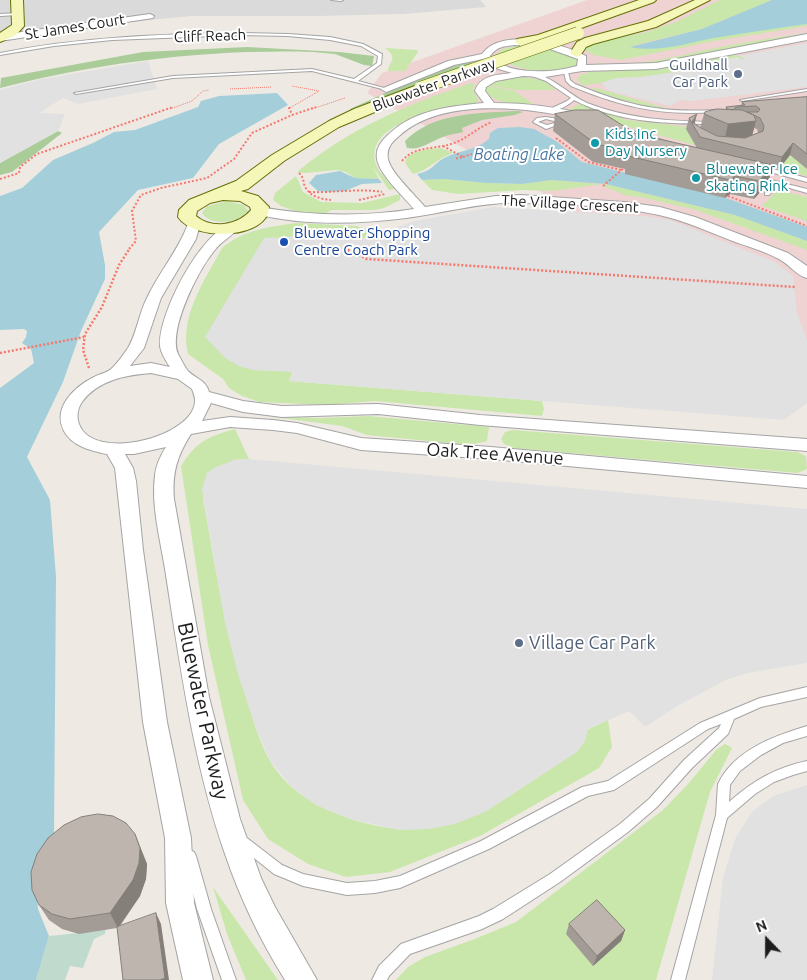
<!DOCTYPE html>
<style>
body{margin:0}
#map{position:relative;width:807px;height:980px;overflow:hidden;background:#eeeae3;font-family:Ubuntu,sans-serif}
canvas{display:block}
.north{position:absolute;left:742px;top:915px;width:50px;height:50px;-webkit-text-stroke:4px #fff;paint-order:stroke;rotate:338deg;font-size:14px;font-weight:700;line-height:20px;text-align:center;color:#1d1d1d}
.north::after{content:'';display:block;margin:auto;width:18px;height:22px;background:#1d1d1d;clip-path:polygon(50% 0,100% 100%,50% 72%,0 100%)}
</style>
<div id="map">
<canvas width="807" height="980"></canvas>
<div class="north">N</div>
</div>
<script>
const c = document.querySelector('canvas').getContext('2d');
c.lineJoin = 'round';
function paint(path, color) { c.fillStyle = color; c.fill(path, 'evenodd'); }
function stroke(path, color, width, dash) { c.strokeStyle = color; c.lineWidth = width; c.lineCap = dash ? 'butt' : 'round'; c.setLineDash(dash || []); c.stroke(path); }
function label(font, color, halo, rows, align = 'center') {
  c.font = font + ' Ubuntu,sans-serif'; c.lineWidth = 4; c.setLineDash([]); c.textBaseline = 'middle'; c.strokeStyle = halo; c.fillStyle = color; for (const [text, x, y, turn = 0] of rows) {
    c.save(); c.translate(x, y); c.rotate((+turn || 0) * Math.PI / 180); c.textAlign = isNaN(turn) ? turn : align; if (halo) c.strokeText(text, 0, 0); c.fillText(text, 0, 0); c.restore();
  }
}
paint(new Path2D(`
 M 0,0 L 480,0 L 486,7 L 403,14 L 318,16 L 191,16 L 119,23 L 0,42 Z`), '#dbdada');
paint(new Path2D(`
 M 587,0 L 807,0 L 807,344 L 367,93 L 382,73 Z`), '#eed3d2');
paint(new Path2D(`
 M 720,0 L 772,0 L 702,29 L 631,46 L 807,24 L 807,26 L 714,41 L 621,60 L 594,55 L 585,50 L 589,44 L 647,32 L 676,22 Z
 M 807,33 L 807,35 L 719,50 L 654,64 L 595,66 L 596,63 C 638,68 676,56 716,48 C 746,42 777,37 807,33 Z
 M 521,45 C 537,46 566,48 578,60 L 577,64 C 558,81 513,69 495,56 L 502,49 Z
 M 385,48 L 417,50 L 418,52 L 405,71 L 388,71 C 389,61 399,59 385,48 Z
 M 729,54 L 739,56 L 745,59 C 707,70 667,74 628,78 C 612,79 598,85 582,85 L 577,79 L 580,75 L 590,72 L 661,68 Z
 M 516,77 C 532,78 545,78 556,90 L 516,90 L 487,85 L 496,80 Z
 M 471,83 L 475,85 L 473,88 L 478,100 L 477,103 C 451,110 367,118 375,161 C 377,171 388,181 395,189 L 389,190 L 373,167 L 379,179 L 355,178 L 346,172 L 337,170 L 305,173 L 297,172 C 351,127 407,105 471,83 Z
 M 489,86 L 514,91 L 535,105 C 519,104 496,105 485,91 L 486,87 Z
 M 596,88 L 669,109 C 641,107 617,99 591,89 Z
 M 580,104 L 627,120 L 689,127 L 780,147 L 807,169 L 807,176 L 568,110 Z
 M 441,148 L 453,153 C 437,158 429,170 413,174 L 405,163 C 408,150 430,149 441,148 Z
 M 296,176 L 303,192 L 321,202 L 362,203 L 400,194 L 400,200 L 384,208 L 374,210 L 331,210 L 325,214 L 318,214 L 295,211 L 281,206 L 273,200 L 275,193 Z
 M 443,179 L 486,183 L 522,184 L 551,180 L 602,184 L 552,191 L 524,190 L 458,194 L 432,190 L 422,180 Z
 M 606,184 L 735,215 L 807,241 L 807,250 L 696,210 L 641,197 L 628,196 L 603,186 Z
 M 778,190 L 807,197 L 807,221 L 762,206 Z
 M 227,201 L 244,205 L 248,211 C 239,223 211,227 202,213 L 207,206 Z
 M 297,223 L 356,226 L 367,229 L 368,233 L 365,238 L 354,240 L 307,236 L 253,370 L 293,371 L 289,381 L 542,401 L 544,409 L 542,416 L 375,401 L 325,405 L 260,402 L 242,396 L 229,388 L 223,379 L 188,354 C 179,316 205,280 222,248 C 243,230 271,226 297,223 Z
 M 368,416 L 489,427 L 487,441 L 470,445 L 367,435 L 342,426 L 274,417 L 321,418 Z
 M 235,429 L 249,459 L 233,460 L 203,498 C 215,565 225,632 246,697 C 253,719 259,741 270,761 C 286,788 312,804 340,815 C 446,856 505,801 585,741 L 587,730 L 608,720 L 612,747 L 599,768 L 480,836 L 390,872 L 346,877 L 308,864 L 268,839 L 243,800 L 208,645 L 181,466 C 197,441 207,437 235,429 Z
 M 512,430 L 797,452 L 806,456 L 807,469 L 798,473 L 514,448 L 504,444 L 501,439 L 505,432 Z
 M 725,744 L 732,748 L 710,792 L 656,980 L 396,980 L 408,967 L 425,957 L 472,940 L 516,922 L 663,810 L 689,783 L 716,750 Z
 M 213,887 L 278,980 L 246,980 L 227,934 Z`), '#c9e7aa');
paint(new Path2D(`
 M 247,47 L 339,52 L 374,56 L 372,66 L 364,65 L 335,54 L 313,52 C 207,49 103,62 0,88 L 1,78 L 143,52 Z
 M 468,62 L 481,64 L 352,111 L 350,109 L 423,76 Z
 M 518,111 L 523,112 L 514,115 L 482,120 L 462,128 L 463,132 C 455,134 446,135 438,139 C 427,144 420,150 407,148 L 405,141 C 433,112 480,113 518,111 Z
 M 58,131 L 62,133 L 12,172 L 0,175 L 0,163 Z`), '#a9cc99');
paint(new Path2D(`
 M 106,925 L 105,934 L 94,939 L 83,968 L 70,966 L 65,980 L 36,980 L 49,936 L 98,931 Z`), '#c0dbce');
paint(new Path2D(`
 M 807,43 L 807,87 L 693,101 L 680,100 L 670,106 L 613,92 L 606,89 L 602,83 L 616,78 L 640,77 L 676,72 L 737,57 L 743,60 L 745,58 L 739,56 Z
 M 148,61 L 157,89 L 78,104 L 63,98 L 39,113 L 65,114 L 58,131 L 0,163 L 0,90 L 42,79 Z
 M 493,207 L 643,216 L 670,220 L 775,262 L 793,276 L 797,313 L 807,340 L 807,403 L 784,420 L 289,381 L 293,372 L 253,370 L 239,366 L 225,358 L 205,337 L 264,238 L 307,236 L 354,240 L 394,235 L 398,227 L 414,221 Z
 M 249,459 L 807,509 L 807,663 L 748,673 L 728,679 L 679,705 L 645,727 L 629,711 L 588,729 L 585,741 L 577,752 L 485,812 L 455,824 L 429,829 L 399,830 L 350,819 L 316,805 L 293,788 L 271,762 L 257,731 L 238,674 L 225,623 L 202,489 L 207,473 L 214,468 L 234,460 Z
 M 807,785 L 807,980 L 712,980 L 723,877 L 736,837 L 752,812 L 773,796 Z`), '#e1e1e1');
paint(new Path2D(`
 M 772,0 L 807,0 L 807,24 C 776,28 745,33 714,38 C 688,43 657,53 630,47 L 702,29 Z
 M 277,93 L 288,105 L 219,144 L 193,178 L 138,190 L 99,232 L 105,265 L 105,279 L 81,331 L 63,382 L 27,457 L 50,500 L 56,577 L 54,837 L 36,886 L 38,909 L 49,936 L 36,980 L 0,980 L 0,388 L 34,363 L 31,349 L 22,343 L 26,337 L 27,331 L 24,329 L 0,330 L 0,196 L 22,188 L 53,160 L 93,143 L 114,132 L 135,130 L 198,107 L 201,101 L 219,96 Z
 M 520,127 L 534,129 L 556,141 L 582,162 L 726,198 L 807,227 L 807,241 L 735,215 L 606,184 L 551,180 L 522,184 L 486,183 L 443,179 L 422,180 L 417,174 C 434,170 432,165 444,158 C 459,150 475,151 489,139 L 490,133 L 498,128 Z
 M 340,171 L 355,178 L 379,179 L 382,183 L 362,184 L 345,191 L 331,192 L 318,191 L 309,183 L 316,175 Z`), '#a4cfda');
const lane = new Path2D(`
 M 331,0 L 343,0 L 341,1 Z
 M 19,13 L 18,15 L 0,16 L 0,14 Z
 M 241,33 L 288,34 L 330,37 L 363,44 L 382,54 L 381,64 L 358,81 L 388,89 L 386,90 L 312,71 L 173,78 L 76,94 L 74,93 L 173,76 L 312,69 L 354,79 L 377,63 L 378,56 L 361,46 L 330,40 L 288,36 L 241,35 L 112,40 L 54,46 L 0,55 L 0,53 C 79,37 160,34 241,33 Z
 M 564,72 L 568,72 L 570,80 L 575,84 C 626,105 659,113 715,110 L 717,111 L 715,112 C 660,116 622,107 571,86 L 566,81 Z
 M 532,74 C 552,75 569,95 587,103 C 627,119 670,121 713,122 L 715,123 L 713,124 C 666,124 616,122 574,100 C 569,105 558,111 550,111 L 550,109 L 567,101 L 571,98 L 546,81 L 532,76 Z
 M 807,89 L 807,91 L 742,101 L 740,100 Z
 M 546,117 L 558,119 L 560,124 L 546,129 L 533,122 L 537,118 ZM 546,119 L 554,121 L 555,123 L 547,125 L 538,122 Z
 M 761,166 L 807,178 L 807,182 L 759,169 L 758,168 Z
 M 755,176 L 807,189 L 807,193 L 779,185 L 769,195 L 765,195 L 765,193 L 774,184 L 755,178 Z
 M 807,687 L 807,697 L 761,707 L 734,719 L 728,734 L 692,768 L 657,807 L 628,832 L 560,882 L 503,919 L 482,929 L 410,954 L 389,976 L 387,980 L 372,980 L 379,966 L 401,944 L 479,916 L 493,909 L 550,874 L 620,824 L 649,799 L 684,760 L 719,728 L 721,724 L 708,729 L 614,790 L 588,796 L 489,849 L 400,888 L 375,893 L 347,895 L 303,886 L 274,874 L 239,846 L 237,842 L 239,838 L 243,836 L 247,838 L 282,865 L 303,874 L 347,883 L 375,881 L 400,876 L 481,841 L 582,787 L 608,781 L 700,723 L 760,698 Z
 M 807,726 L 807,736 L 783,743 L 761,755 L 740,771 L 730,785 L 729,802 C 754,780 775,768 807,761 L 807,771 L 793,775 L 774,782 L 755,794 L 727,818 L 685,980 L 671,980 L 716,815 L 718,784 C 734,750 774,736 807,726 Z
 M 190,850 L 194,852 L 196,856 L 211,909 L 236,980 L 222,980 L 197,909 L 184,856 L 186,852 Z`);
const street = new Path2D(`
 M 150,14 L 154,16 L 153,18 L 0,41 L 0,35 Z
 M 807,34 L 807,40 L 656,69 L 582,71 L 545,77 L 523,76 L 496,81 L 486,87 L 485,91 L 494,103 C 528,103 559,107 592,116 L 593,118 L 588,121 C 534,108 444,95 399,136 C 392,142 386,148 388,159 C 390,172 416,196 425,207 L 496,196 L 521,195 L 624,202 L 660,207 L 695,217 L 788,253 L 807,266 L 807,278 C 797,276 789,264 779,259 C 764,251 746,246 730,240 C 707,231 683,220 659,215 C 619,206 564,204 523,203 C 484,201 445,213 406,218 C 358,224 303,226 256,214 L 254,211 L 260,207 C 310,216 363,217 414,209 C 404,197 379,174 377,159 C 375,148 382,140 390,133 C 415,110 450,106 484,103 L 475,91 C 480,75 497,75 512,73 L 492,67 L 483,59 L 454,65 L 389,91 L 386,92 L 381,89 L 448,61 L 482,54 C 502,27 561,43 586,56 L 586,65 L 656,63 ZM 515,45 L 547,48 L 578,59 L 577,66 C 553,73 508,76 490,56 C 496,47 504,46 515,45 Z
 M 616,126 L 675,144 L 677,146 L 671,149 L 612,131 L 611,129 L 612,127 Z
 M 194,220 L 200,224 L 196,239 L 161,298 L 144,348 L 130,366 L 151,363 L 170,367 C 166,361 161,353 160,346 C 158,314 201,231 233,223 L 239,227 C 233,236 221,241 214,251 C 198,271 168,329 178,354 C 181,359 184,366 188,371 C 196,379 206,380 209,392 L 243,401 L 282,406 L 378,404 L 480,415 L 807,439 L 807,451 L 480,425 L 378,414 L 282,417 L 243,412 L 211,403 L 202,421 L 230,417 L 273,420 L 297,423 L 361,438 L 491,447 L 807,476 L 807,488 L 491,459 L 361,450 L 297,433 L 273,430 L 230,427 L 191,434 C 177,456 172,473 174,499 L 209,697 L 240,819 L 261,878 L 275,907 L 317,980 L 285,980 C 260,940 240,898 225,854 C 193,762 180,664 165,569 C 160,538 151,506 155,475 C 156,465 161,455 166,447 L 134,454 L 125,454 L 133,468 L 136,481 L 143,550 L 167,722 L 191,838 L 194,903 L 213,980 L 183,980 L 166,903 L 165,838 L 143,722 L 115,468 L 107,454 C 91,451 72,446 64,431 C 52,408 74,387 94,377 C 99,374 107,373 111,369 C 117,364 123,355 128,348 C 137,333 139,313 147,298 C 159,272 178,251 188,224 ZM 151,373 L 178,379 L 192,389 C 193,392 195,396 195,400 C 196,437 93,463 79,424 C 76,416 78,408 82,402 C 98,380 126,375 151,373 Z`);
const secondary = new Path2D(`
 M 11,0 L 23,0 L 24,26 L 16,35 L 0,42 L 0,33 L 12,25 Z
 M 639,0 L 656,0 L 654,2 L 545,41 L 521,46 L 515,42 L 517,39 L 538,35 Z
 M 695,0 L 710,0 L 656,27 L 593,44 L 586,47 L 580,56 L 576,57 L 570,53 L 577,42 L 585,38 L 648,21 Z
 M 420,84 L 425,85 L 427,88 L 425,91 L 339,127 L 284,161 L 248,189 L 241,191 L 258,196 L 269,207 C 269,238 196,243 178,217 L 179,210 L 189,200 L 236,181 L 272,155 L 329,121 L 354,109 ZM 223,200 L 240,201 L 250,207 L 251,210 C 238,226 211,229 196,216 L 197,211 L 210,203 Z`);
stroke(lane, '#a4a4a4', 2);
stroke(street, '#a4a4a4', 2);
stroke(secondary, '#666f08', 2);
stroke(new Path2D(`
 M 230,89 L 271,87
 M 170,109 L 192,101 L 203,91 L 209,90
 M 288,109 L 319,91 L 292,86
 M 312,109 L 345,98`), '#f5786d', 1, [1, 1]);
stroke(new Path2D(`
 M 289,107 L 292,115
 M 556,138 L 588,162 L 621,170
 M 443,146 L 463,157 L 454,159
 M 463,157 L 472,154
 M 402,161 C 415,145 436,150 454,143 C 468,138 478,127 492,122
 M 299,173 C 303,177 303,179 304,184 C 308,196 320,199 331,200
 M 0,179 L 19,173 L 20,167 L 37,154 L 173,107
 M 603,186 L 625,167
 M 309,192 C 334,193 358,188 382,192
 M 728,196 L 807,226
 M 359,200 L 385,194
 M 344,248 L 346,249
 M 129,249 L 136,241 L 132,211 L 141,195 L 161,188 L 207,178 L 234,159 L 252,133 L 292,115 L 316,107`), '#f5786d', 2, [2, 2]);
stroke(new Path2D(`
 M 344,248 L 367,259 L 795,287
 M 0,353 L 84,337
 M 89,368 L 83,350 L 85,334 L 102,307 L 119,265 L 130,248`), '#f5786d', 2.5, [2, 2]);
paint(lane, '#fff');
paint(street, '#fff');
paint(secondary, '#f5f7b8');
const secondaryBridge = new Path2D(`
 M 420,88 L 578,33`);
stroke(secondaryBridge, '#666f08', 13, []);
stroke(secondaryBridge, '#f5f7b8', 12);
paint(new Path2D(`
 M 807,97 L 807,169 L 790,155 L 779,169 L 772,167 L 768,183 L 754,199 L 730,194 L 725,198 L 625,174 L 625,169 L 593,162 L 553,131 L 555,114 L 646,140 L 697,148 L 686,129 L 689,118 L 700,128 L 704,114 L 726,109 L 726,107 L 741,106 L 742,102 ZM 754,128 L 757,129 L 758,133 L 752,135 Z
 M 135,834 L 147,864 L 146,879 L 140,896 L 120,926 L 161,924 L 117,928 L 79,934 L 62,929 L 49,920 L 39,905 Z
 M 569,924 L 625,930 L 621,941 L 593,966 L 566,934 Z`), '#a39c96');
paint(new Path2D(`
 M 697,114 L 694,126 L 692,123 Z
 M 756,121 L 751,140 L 724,142 L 728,124 Z
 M 793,143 L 790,155 L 779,169 L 782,157 Z
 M 773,165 L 768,183 L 754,199 L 759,181 Z
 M 735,176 L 730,194 L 725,198 L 730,180 Z
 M 135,834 L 147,864 L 146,879 L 140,896 L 118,928 L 110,913 Z
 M 156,913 L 161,924 L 169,980 L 160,980 Z
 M 625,930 L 621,941 L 593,966 L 597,956 Z`), '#857f7a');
const building = new Path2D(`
 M 807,97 L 807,154 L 793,143 L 782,157 L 700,137 L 689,118 L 697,114 L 692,122 L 701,128 L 717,136 L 745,138 L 763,131 L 764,126 L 760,118 L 747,112 L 758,112 L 760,109 L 756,106 L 736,107 L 733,110 L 727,109 L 726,107 L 745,105 L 742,102 Z
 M 717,109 L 742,110 L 754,115 L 756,121 L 728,124 L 704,114 L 705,112 Z
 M 575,110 L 598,110 L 646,140 L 650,137 L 773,165 L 759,181 L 735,176 L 730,180 L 628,156 L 631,152 L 596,144 L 555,114 Z
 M 98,814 L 113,816 L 126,823 L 135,834 L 140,848 L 139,863 L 133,880 L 110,913 L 70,919 L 52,914 L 39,905 L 32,890 L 31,872 L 37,854 L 48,838 L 64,825 L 81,817 Z
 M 597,900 L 625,930 L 597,956 L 569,924 Z
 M 156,913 L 165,978 L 160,980 L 123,980 L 117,927 Z`);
paint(building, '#beb5af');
stroke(building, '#857f7a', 1);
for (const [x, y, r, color] of [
 [738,74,5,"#5c6f8a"],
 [595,143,5,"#0f9aa8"],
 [696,178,5,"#0f9aa8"],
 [284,242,5,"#1a4fb4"],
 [519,643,5,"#5c6f8a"]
]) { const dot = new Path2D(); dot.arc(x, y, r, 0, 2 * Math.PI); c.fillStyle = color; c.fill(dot); stroke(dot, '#fff', 2); }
label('15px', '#1d1d1d', '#fff', [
 ["St James Court",75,27,-9],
 ["Cliff Reach",210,36,-2],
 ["Bluewater Parkway",434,85,-20],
 ["The Village Crescent",570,204,3]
]);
label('15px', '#4e5e75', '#fff', [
 ["Guildhall",728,65],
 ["Car Park",728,82]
], 'right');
label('15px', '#0d838f', '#fff', [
 ["Kids Inc",605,134],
 ["Day Nursery",605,151],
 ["Bluewater Ice",706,169],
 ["Skating Rink",706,186]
], 'left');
label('15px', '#164399', '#fff', [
 ["Bluewater Shopping",294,233],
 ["Centre Coach Park",294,250]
], 'left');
label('italic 16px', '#4a77a1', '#fff', [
 ["Boating Lake",519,155]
]);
label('18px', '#1d1d1d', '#fff', [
 ["Oak Tree Avenue",495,454,4]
]);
label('18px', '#4e5e75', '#fff', [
 ["Village Car Park",529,643]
], 'left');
label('21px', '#1d1d1d', '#fff', [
 ["Bluewater Parkway",203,711,78]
]);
</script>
